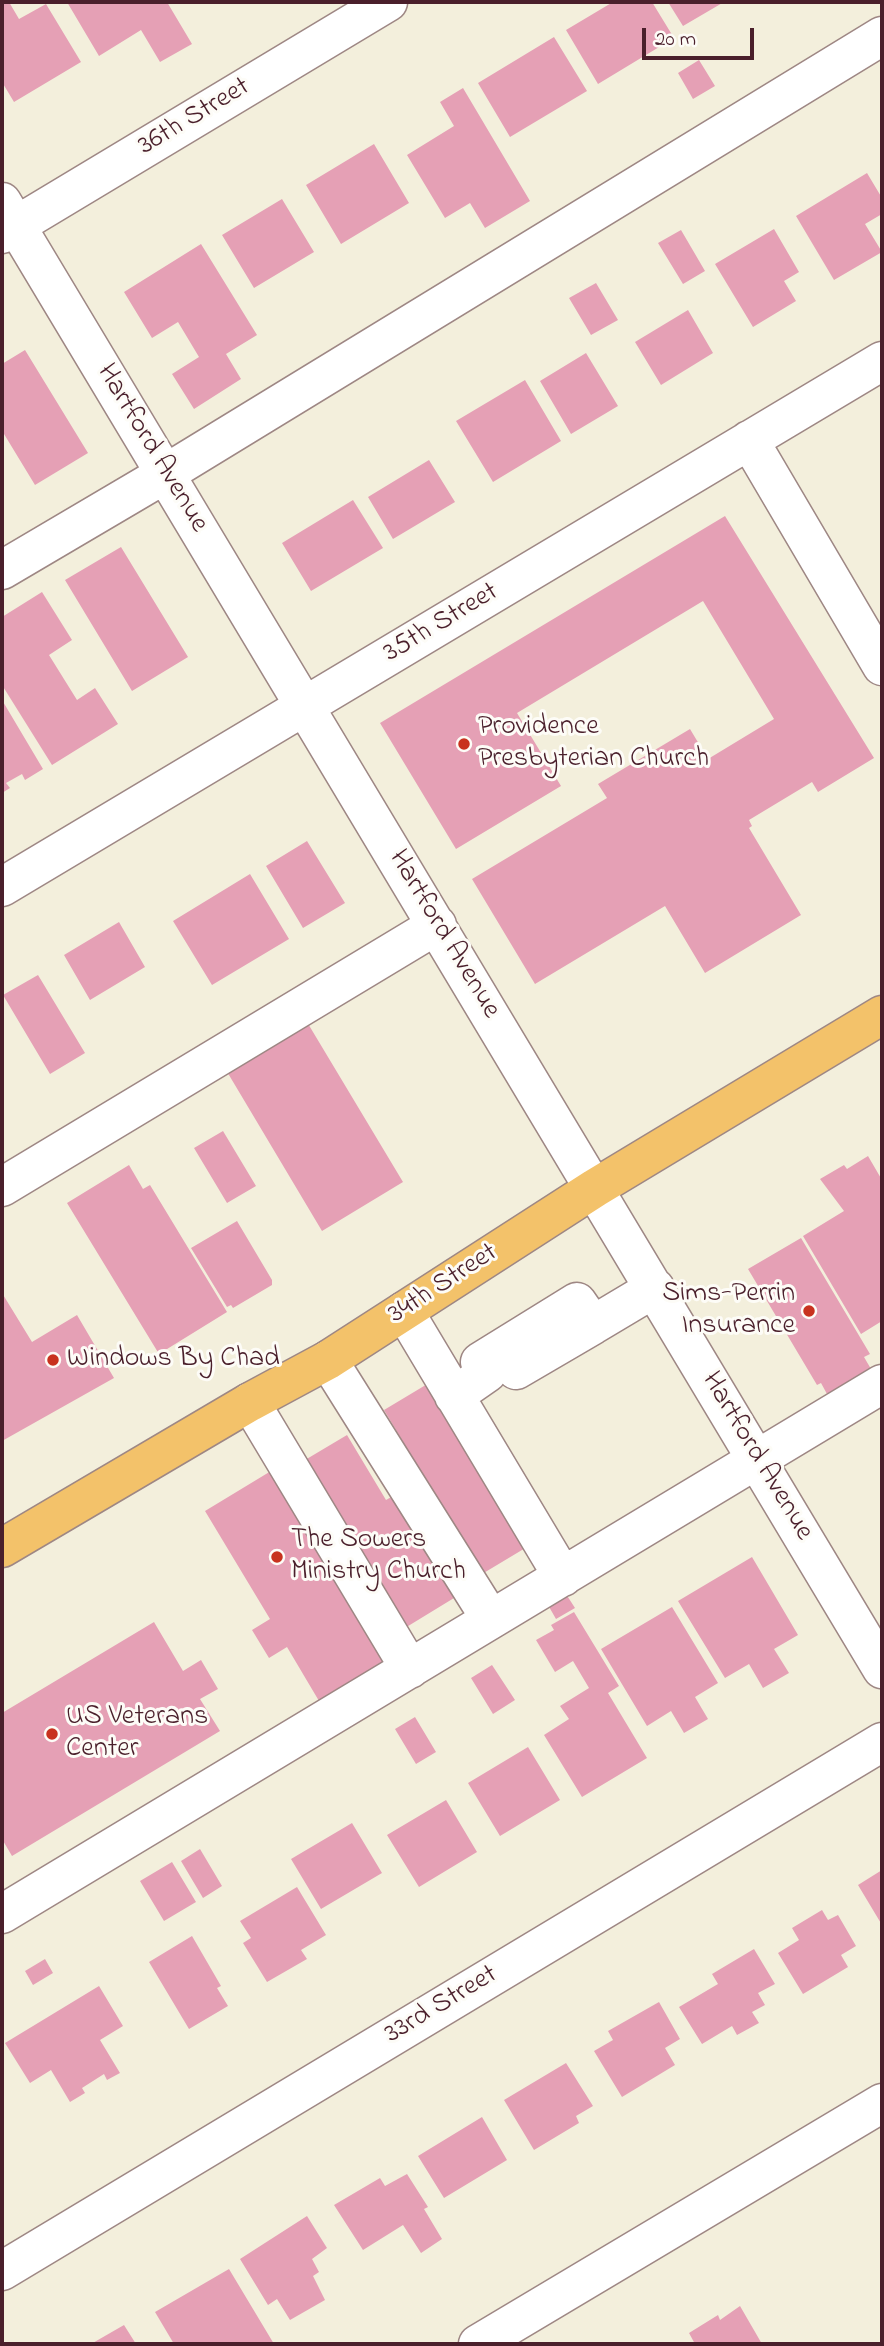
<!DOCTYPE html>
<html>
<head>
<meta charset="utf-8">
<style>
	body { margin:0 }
	#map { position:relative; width:884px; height:2346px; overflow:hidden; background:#f3efdc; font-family:"Indie Flower",sans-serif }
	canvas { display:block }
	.frame { position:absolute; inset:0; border:4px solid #4a1f2b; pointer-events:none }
	.scale { position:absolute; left:642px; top:28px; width:112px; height:32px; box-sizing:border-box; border:4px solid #4a1f2b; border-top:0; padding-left:9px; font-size:21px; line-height:24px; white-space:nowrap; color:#4a1f2b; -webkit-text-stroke:5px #fdfcf7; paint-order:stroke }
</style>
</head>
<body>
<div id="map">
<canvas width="884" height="2346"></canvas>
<div class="frame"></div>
<div class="scale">20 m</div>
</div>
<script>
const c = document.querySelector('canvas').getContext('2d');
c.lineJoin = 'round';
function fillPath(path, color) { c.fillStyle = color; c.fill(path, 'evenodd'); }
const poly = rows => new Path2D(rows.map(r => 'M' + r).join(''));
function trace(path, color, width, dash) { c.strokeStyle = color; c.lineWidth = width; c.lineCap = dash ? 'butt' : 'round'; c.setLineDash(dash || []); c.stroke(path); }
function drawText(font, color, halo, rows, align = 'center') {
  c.font = font + ' "Indie Flower",sans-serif'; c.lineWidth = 6; c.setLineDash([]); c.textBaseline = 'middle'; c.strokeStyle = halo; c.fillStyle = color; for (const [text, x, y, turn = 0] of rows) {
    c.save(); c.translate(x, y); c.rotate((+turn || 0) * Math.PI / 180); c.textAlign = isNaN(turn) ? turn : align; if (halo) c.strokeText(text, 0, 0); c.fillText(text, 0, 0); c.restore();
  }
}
fillPath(poly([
	[2,2,9,2,19,19,46,4,81,62,14,102,2,82],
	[67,2,167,2,192,44,160,62,141,30,99,56],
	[613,2,652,2,674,38,598,84,566,30],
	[668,2,724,2,683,26],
	[554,37,587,91,510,137,478,83],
	[699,60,715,86,693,99,678,73],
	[463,88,530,201,485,228,470,203,445,218,407,155,454,126,440,102],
	[374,144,409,203,341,244,306,185],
	[867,173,882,198,882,214,865,224,882,252,834,280,796,216],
	[282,199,314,252,254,288,222,235],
	[774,229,799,272,784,281,796,301,753,327,715,264],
	[681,230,705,271,683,284,658,243],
	[201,244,257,335,226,354,241,379,194,409,172,374,199,357,178,322,152,338,124,292],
	[596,283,618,320,591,335,569,298],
	[688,310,713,353,661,385,635,342],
	[25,350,88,453,35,485,4,434,2,435,2,364],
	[586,353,618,406,571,434,540,381],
	[525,380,561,441,493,482,456,421],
	[429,460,455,502,393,539,368,497],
	[353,500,383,548,311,591,282,543],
	[725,516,874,758,818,792,812,782,749,820,752,826,749,828,801,915,705,973,665,906,535,984,472,879,607,798,598,784,690,729,708,759,774,719,703,601,517,713,561,786,456,849,380,723],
	[121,547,188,657,132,691,65,580],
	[42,592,72,640,49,655,77,700,95,688,118,724,52,765,2,685,2,617],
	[2,700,43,769,25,780,22,774,6,783,10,788,2,793],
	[307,841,345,903,303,928,266,866],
	[250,874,289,939,212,985,173,921],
	[119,922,145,967,90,1000,64,955],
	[38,975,85,1053,50,1074,3,995],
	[307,1022,403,1182,322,1231,226,1070],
	[223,1131,256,1186,227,1203,194,1148],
	[868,1156,882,1180,882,1321,861,1334,803,1236,844,1211,820,1179,844,1165,847,1169],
	[129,1165,143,1189,150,1185,227,1312,159,1354,67,1203],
	[237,1221,272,1280,272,1285,233,1308,231,1305,227,1307,191,1248],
	[801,1238,870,1354,864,1357,871,1369,827,1394,821,1383,817,1385,748,1269],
	[2,1293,32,1342,77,1315,114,1378,2,1441],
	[429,1383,527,1547,482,1574,384,1410],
	[347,1435,386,1500,393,1496,454,1598,400,1631,305,1460],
	[271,1471,385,1661,319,1701,287,1647,269,1658,252,1630,270,1619,205,1511],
	[752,1557,798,1635,774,1649,789,1673,763,1688,749,1664,725,1678,678,1601],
	[566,1594,575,1608,556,1619,548,1605],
	[672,1607,718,1683,695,1697,708,1719,684,1733,671,1711,647,1726,601,1649],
	[574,1612,619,1686,608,1693,647,1758,582,1797,544,1735,569,1719,560,1706,589,1688,573,1661,555,1672,536,1640,554,1630,551,1625],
	[154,1622,183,1671,201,1660,218,1689,200,1699,220,1731,12,1856,2,1839,2,1713],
	[492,1665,515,1700,493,1714,471,1678],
	[415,1717,436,1752,416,1764,395,1729],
	[528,1747,560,1800,500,1836,468,1783],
	[446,1800,477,1852,419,1887,387,1835],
	[352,1823,382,1873,321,1909,291,1859],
	[200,1849,222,1886,203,1898,181,1861],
	[172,1862,196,1902,164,1921,140,1881],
	[882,1870,882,1925,858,1885],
	[297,1887,326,1935,301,1950,307,1959,267,1982,243,1943,251,1938,240,1921],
	[822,1910,828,1920,838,1915,856,1946,841,1955,848,1967,803,1994,778,1953,799,1940,792,1928],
	[192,1936,221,1986,217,1988,228,2006,189,2029,149,1962],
	[754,1949,775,1984,758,1993,765,2005,752,2012,759,2023,737,2035,732,2026,702,2044,679,2007,718,1984,712,1974],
	[45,1959,53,1973,33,1985,25,1971],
	[99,1986,123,2026,100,2040,120,2073,107,2080,104,2074,82,2088,85,2093,70,2102,51,2070,30,2083,5,2043],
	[659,2002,680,2039,665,2048,675,2065,622,2097,594,2051,613,2040,608,2031],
	[566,2063,593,2106,576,2116,579,2123,534,2150,504,2100],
	[482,2117,507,2160,444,2198,418,2156],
	[407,2174,428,2207,424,2209,442,2239,421,2253,403,2225,363,2250,334,2205,380,2178,385,2186],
	[307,2216,327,2248,312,2259,319,2272,313,2276,325,2300,290,2320,277,2299,268,2305,240,2259],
	[229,2269,274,2344,222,2344,220,2342,174,2344,155,2312],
	[740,2306,762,2344,695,2344,689,2333,718,2315,720,2320],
	[124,2325,136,2344,91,2344]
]), '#e5a0b5');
const minor = poly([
	[2,202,882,1669],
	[2,234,388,2],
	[749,440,882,666],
	[2,570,165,474,882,36],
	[2,887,882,361],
	[2,1187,437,925],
	[404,1311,563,1577],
	[328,1360,490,1618],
	[516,1370,593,1325],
	[454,1396,487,1373,480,1362,577,1302,593,1325,655,1288],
	[250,1402,410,1669],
	[2,1914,882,1384],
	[2,2271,882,1742],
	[478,2344,882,2103]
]);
const major = poly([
	[2,1548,250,1402,328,1360,595,1188,882,1015]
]);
trace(minor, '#9e8784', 41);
trace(major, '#9e8784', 41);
trace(minor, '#fff', 38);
trace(major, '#f3c26a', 38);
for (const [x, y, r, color] of [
	[464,744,7,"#c8321e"],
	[809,1311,7,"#c8321e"],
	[53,1360,7,"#c8321e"],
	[277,1557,7,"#c8321e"],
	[52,1734,7,"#c8321e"]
]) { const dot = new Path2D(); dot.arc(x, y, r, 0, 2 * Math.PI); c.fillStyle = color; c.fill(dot); trace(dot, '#fdfcf7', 2.5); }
drawText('28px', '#4a1f2b', '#fdfcf7', [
	["36th Street",195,118,-31],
	["Hartford Avenue",151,449,59],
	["35th Street",442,624,-31],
	["Hartford Avenue",443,935,59],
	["34th Street",444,1285,-33],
	["Hartford Avenue",756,1457,59],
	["33rd Street",442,2006,-31]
]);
drawText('28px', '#4a1f2b', '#fdfcf7', [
	["Providence",478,728],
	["Presbyterian Church",478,760],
	["Sims-Perrin",795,1295,"right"],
	["Insurance",795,1327,"right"],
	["Windows By Chad",67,1360],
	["The Sowers",291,1541],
	["Ministry Church",291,1573],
	["US Veterans",66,1718],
	["Center",66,1750]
], 'left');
</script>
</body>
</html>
